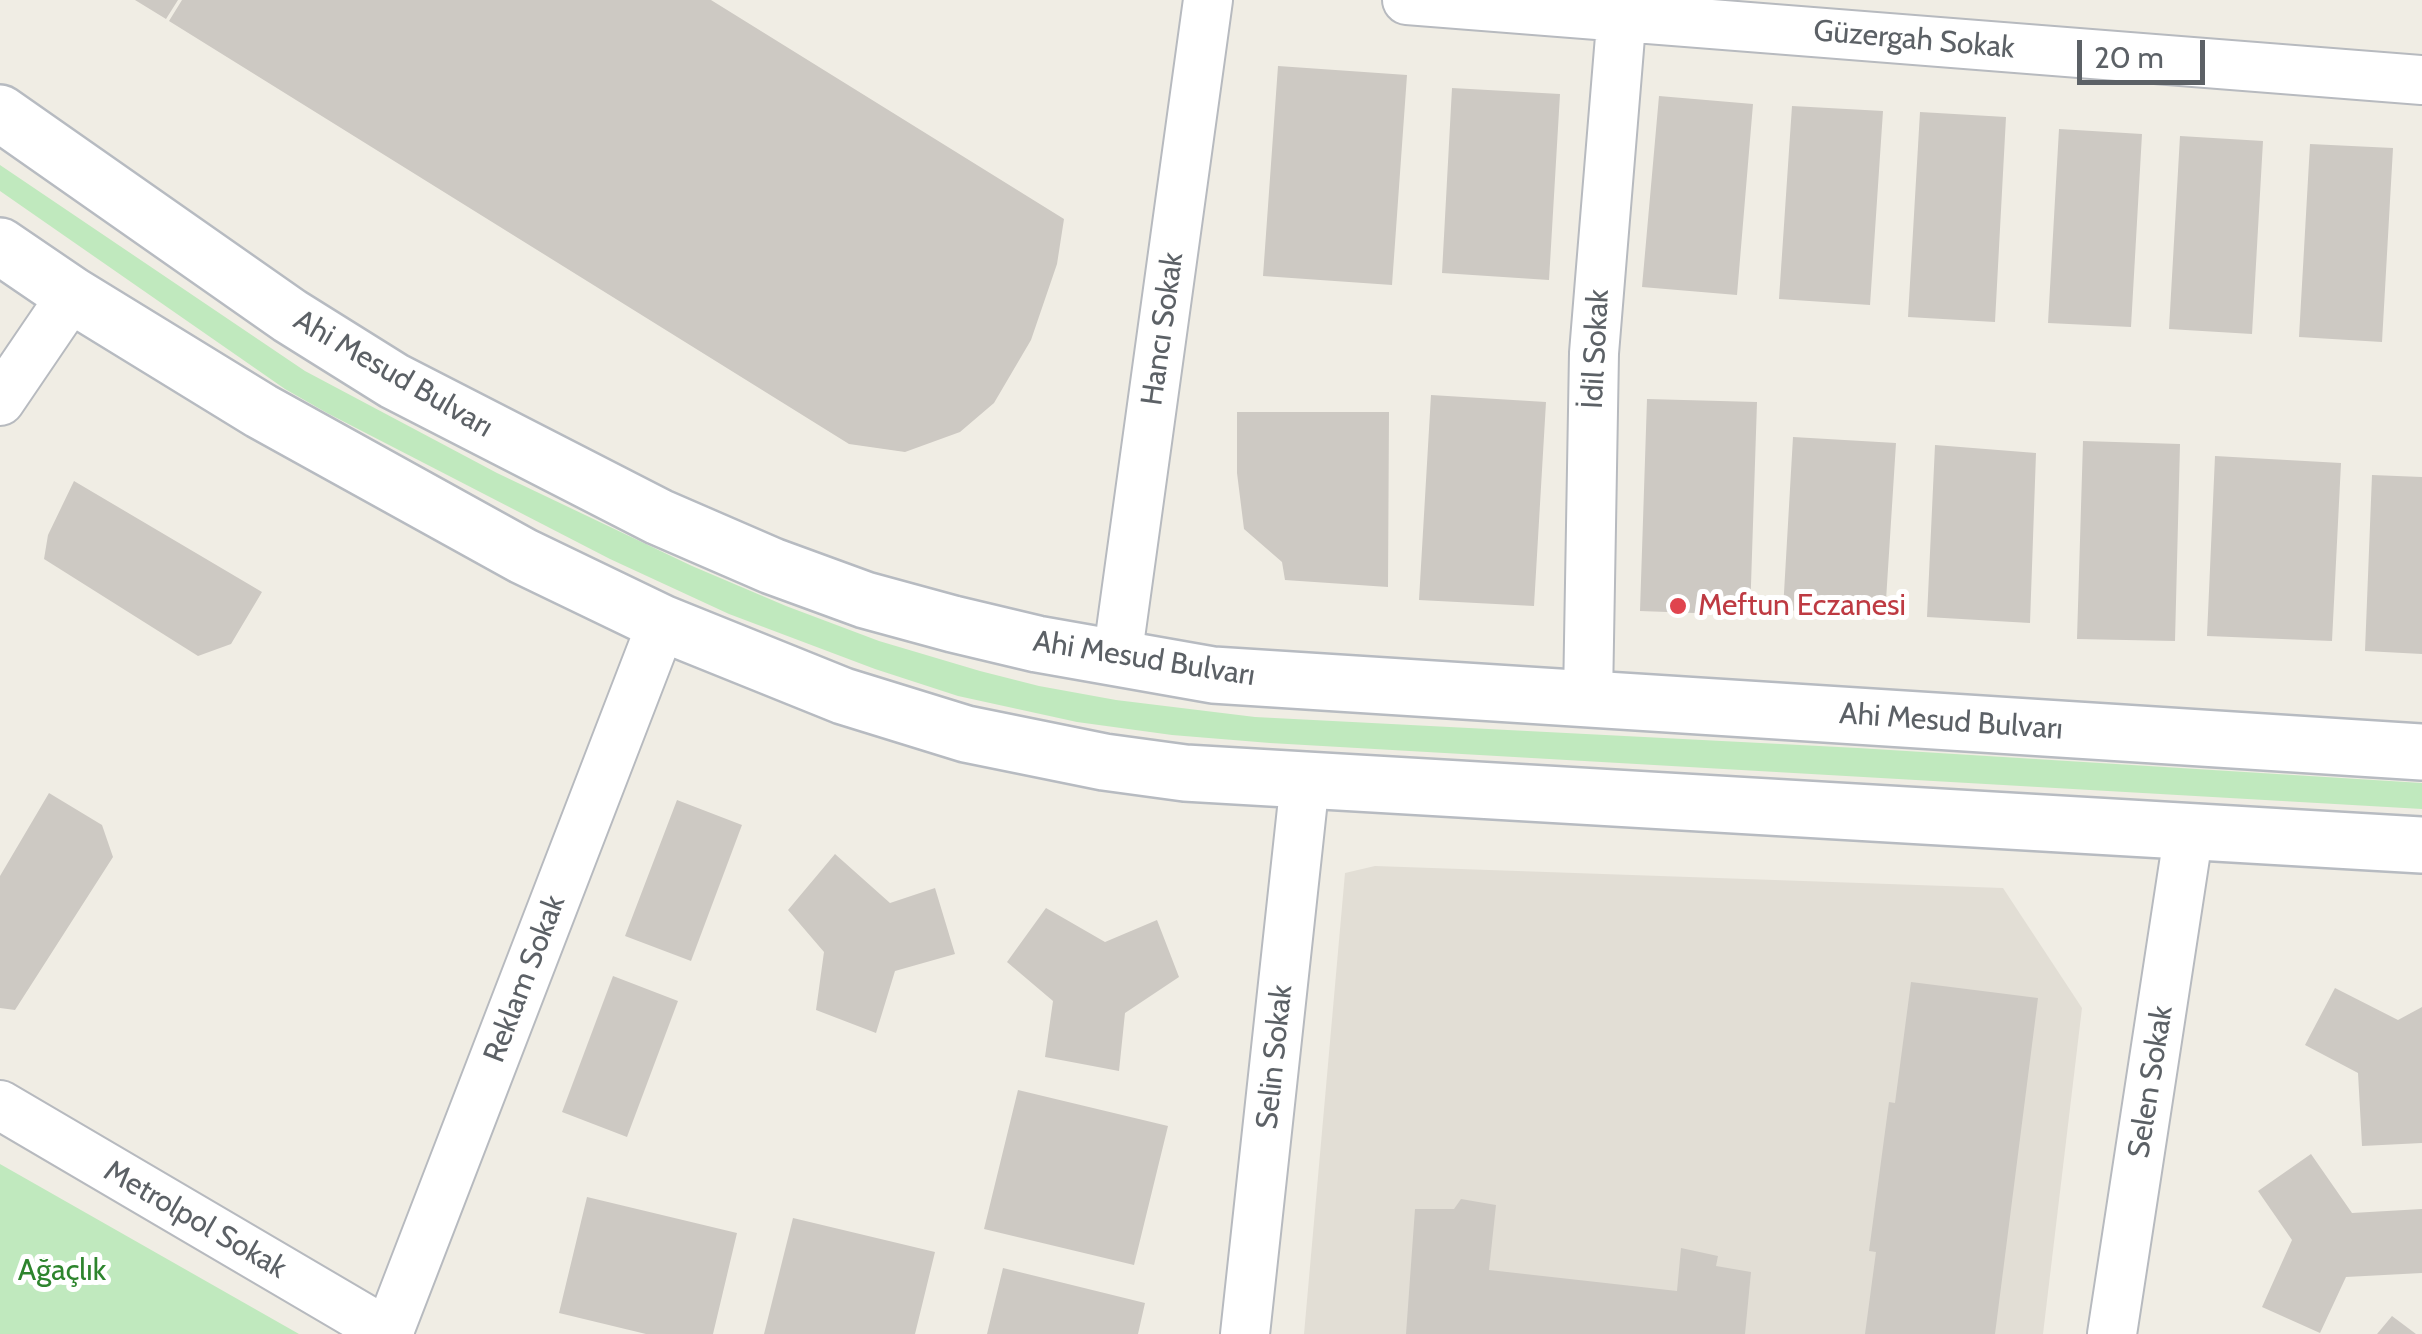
<!DOCTYPE html>
<html>
<head>
<meta charset="utf-8">
<style>
	body { margin:0 }
	#map { position:relative; width:2422px; height:1334px; overflow:hidden; background:#f0ede4; font-family:Cabin,sans-serif }
	canvas { display:block }
	.scale { position:absolute; left:2077px; top:40px; width:128px; height:45px; box-sizing:border-box; border:5px solid #5c6166; border-top:0; padding-left:12px; font-size:30px; line-height:35px; white-space:nowrap; color:#5c6166; -webkit-text-stroke:8px #fff; paint-order:stroke }
</style>
</head>
<body>
<div id="map">
<canvas width="2422" height="1334"></canvas>
<div class="scale">20 m</div>
</div>
<script>
const c = document.querySelector('canvas').getContext('2d');
c.lineJoin = 'round';
function fillPath(path, color) { c.fillStyle = color; c.fill(path, 'evenodd'); }
const poly = rows => new Path2D(rows.map(r => 'M' + r).join(''));
function trace(path, color, width, dash) { c.strokeStyle = color; c.lineWidth = width; c.lineCap = dash ? 'butt' : 'round'; c.setLineDash(dash || []); c.stroke(path); }
function drawText(font, color, halo, rows, align = 'center') {
  c.font = font + ' Cabin,sans-serif'; c.lineWidth = 10; c.setLineDash([]); c.textBaseline = 'middle'; c.strokeStyle = halo; c.fillStyle = color; for (const [text, x, y, turn = 0] of rows) {
    c.save(); c.translate(x, y); c.rotate((+turn || 0) * Math.PI / 180); c.textAlign = isNaN(turn) ? turn : align; if (halo) c.strokeText(text, 0, 0); c.fillText(text, 0, 0); c.restore();
  }
}
fillPath(poly([
	[1375,866,2003,888,2082,1008,2043,1334,1304,1334,1345,873]
]), '#e2ded5');
fillPath(poly([
	[0,165,305,371,497,473,692,566,786,606,879,641,980,671,1039,686,1116,700,1255,717,1858,748,2422,783,2422,809,1270,743,1172,735,1077,722,958,696,875,669,729,614,610,559,327,413,285,389,0,191],
	[0,1164,299,1334,0,1334]
]), '#c0e9be');
fillPath(poly([
	[135,0,178,0,166,19],
	[182,0,711,0,1064,219,1057,264,1031,340,994,403,960,432,905,452,849,444,169,21],
	[1278,66,1407,75,1392,285,1263,276],
	[1452,88,1560,94,1549,280,1442,273],
	[1659,96,1753,104,1737,295,1642,287],
	[1792,106,1883,111,1870,305,1779,299],
	[1920,112,2006,117,1995,322,1908,317],
	[2059,129,2142,134,2131,327,2048,323],
	[2180,136,2263,141,2252,334,2169,329],
	[2310,144,2393,148,2382,342,2299,337],
	[1431,395,1546,402,1534,606,1419,600],
	[1647,399,1757,402,1750,615,1640,611],
	[1237,412,1389,412,1388,587,1285,580,1282,562,1244,529,1237,473],
	[1793,437,1896,443,1885,616,1783,610],
	[2083,441,2180,444,2175,641,2077,639],
	[1935,445,2036,453,2030,623,1927,617],
	[2215,456,2341,463,2332,641,2207,636],
	[2372,475,2422,477,2422,654,2365,651],
	[74,481,262,592,231,644,198,656,44,559,48,535],
	[49,793,102,825,113,857,15,1010,0,1008,0,876],
	[677,800,742,825,691,961,625,936],
	[835,854,890,903,935,888,955,954,895,971,876,1033,816,1010,824,952,788,910],
	[1046,908,1105,942,1157,920,1179,977,1125,1013,1119,1071,1045,1057,1053,1001,1007,962],
	[613,976,678,1001,627,1137,562,1112],
	[1911,982,2038,998,1995,1334,1865,1334,1876,1252,1869,1251,1889,1102,1895,1103],
	[2335,988,2398,1020,2422,1007,2422,1143,2362,1146,2358,1073,2305,1045],
	[1018,1090,1168,1126,1134,1265,984,1229],
	[2311,1154,2352,1213,2422,1209,2422,1273,2346,1277,2320,1333,2262,1307,2292,1240,2258,1191],
	[587,1197,737,1233,713,1334,646,1334,559,1313],
	[1461,1199,1496,1205,1489,1270,1677,1291,1681,1248,1718,1256,1716,1266,1751,1272,1745,1334,1406,1334,1415,1209,1454,1209],
	[793,1218,935,1252,915,1334,764,1334],
	[1003,1268,1145,1303,1138,1334,987,1334],
	[2392,1316,2416,1334,2377,1334]
]), '#cdc9c3');
const street = poly([
	[1407,0,2422,80],
	[0,401,72,295],
	[1117,659,1208,0],
	[1588,698,1594,353,1623,0],
	[0,1105,390,1334],
	[388,1334,662,623],
	[1245,1334,1305,781],
	[2112,1334,2189,831]
]);
const secondary = poly([
	[0,113,290,316,394,381,659,517,772,566,865,600,953,624,1037,644,1213,675,2422,752],
	[0,246,72,295,261,411,523,556,662,623,843,696,966,734,1104,762,1185,773,2422,845]
]);
trace(street, '#b7babf', 52);
trace(secondary, '#b7bbc1', 60);
trace(street, '#fff', 48);
trace(secondary, '#fff', 55);
for (const [x, y, r, color] of [
	[1678,606,10,"#e0444e"]
]) { const dot = new Path2D(); dot.arc(x, y, r, 0, 2 * Math.PI); c.fillStyle = color; c.fill(dot); trace(dot, '#fff', 4); }
drawText('30px', '#5c6166', '#fff', [
	["Güzergah Sokak",1914,40,5],
	["Hancı Sokak",1163,329,-82],
	["İdil Sokak",1596,349,-87],
	["Ahi Mesud Bulvarı",393,374,30],
	["Ahi Mesud Bulvarı",1144,659,9],
	["Ahi Mesud Bulvarı",1951,722,4],
	["Reklam Sokak",525,979,-69],
	["Selin Sokak",1275,1057,-84],
	["Selen Sokak",2151,1082,-81],
	["Metrolpol Sokak",195,1220,30]
]);
drawText('30px', '#be3a42', '#fff', [
	["Meftun Eczanesi",1698,606]
], 'left');
drawText('30px', '#2d842d', '#fff', [
	["Ağaçlık",62,1271]
]);
</script>
</body>
</html>
